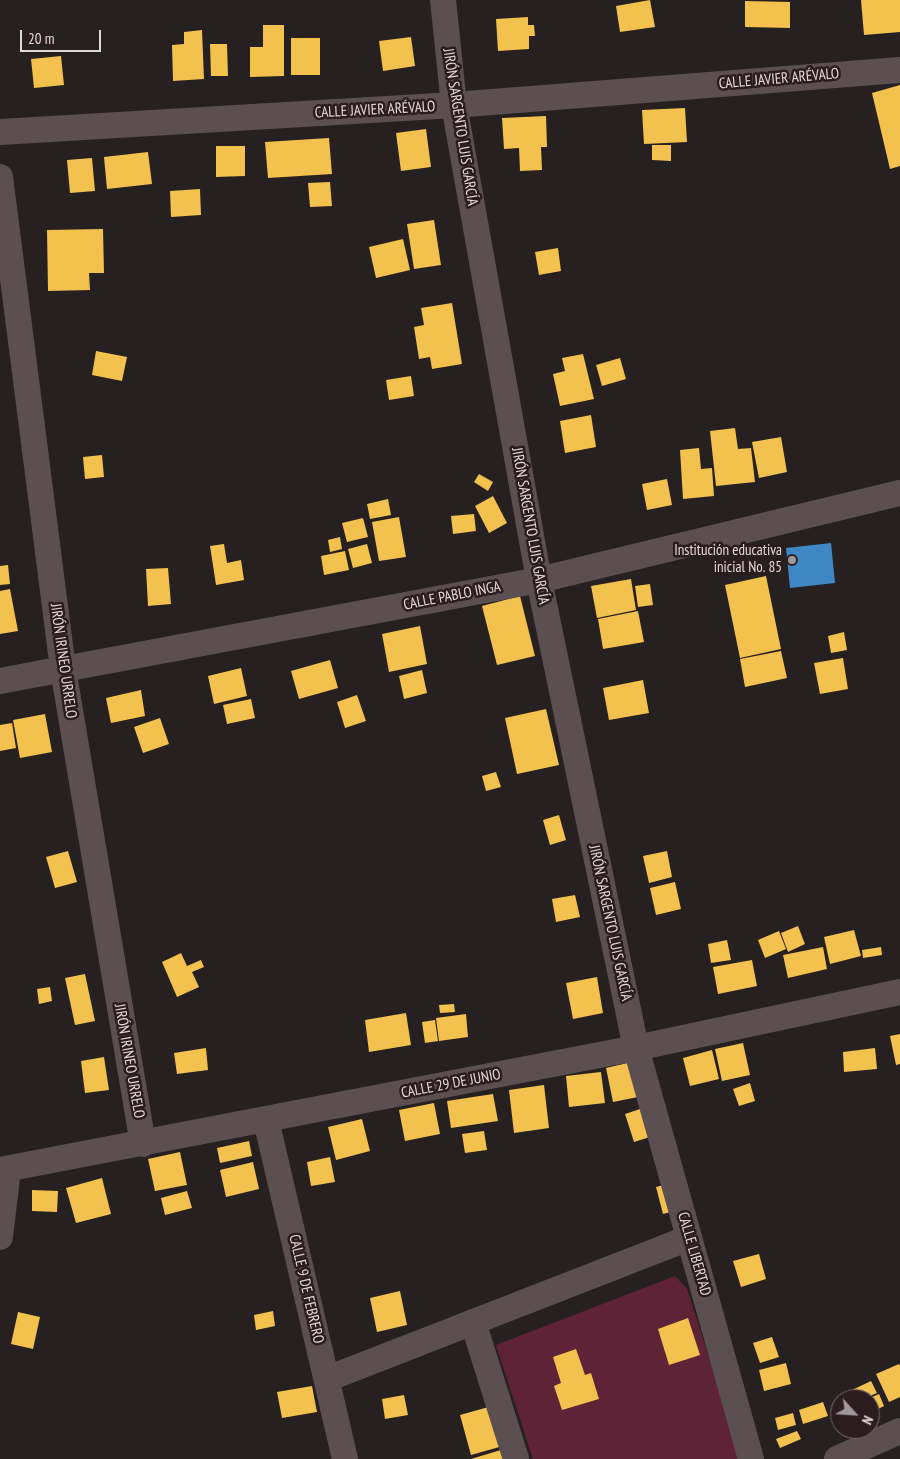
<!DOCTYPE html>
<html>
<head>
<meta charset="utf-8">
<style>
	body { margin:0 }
	#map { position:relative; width:900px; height:1459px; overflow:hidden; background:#262021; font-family:"PT Sans Narrow",sans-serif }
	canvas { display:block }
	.north { position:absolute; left:830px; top:1389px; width:50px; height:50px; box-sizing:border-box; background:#2a1c1f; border:1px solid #74686a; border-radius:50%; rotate:116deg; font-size:14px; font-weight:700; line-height:20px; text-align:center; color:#e2d9db }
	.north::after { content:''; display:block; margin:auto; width:18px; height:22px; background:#a0989a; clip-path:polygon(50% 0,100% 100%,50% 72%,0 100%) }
	.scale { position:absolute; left:20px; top:30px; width:81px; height:22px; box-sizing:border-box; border:2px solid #e2d9db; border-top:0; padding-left:6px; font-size:15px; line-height:18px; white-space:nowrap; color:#e2d9db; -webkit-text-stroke:4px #2a1c1f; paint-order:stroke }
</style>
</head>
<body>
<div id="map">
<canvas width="900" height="1459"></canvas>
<div class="north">N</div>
<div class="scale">20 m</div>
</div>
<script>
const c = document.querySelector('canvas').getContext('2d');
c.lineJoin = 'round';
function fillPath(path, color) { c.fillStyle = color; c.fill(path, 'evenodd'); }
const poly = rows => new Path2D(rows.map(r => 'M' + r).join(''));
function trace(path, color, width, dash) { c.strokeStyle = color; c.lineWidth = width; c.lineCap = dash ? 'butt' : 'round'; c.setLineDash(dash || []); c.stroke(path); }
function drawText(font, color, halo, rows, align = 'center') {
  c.font = font + ' "PT Sans Narrow",sans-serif'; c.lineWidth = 5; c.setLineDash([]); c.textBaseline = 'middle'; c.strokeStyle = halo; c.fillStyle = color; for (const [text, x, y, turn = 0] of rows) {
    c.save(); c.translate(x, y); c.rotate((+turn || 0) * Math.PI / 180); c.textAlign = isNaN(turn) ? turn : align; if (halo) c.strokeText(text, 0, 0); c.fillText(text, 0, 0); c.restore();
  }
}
fillPath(poly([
	[675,1276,687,1289,741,1457,735,1459,533,1459,496,1345]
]), '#5f2337');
fillPath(poly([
	[650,0,655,27,620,32,616,6],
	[861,0,900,0,900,32,864,35],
	[745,1,790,2,790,28,745,27],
	[528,17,528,25,534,25,535,36,529,36,529,49,498,51,496,19],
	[263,25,284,25,284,76,250,77,250,47,263,47],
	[202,30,204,79,173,81,172,45,184,44,184,32],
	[411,37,415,66,383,71,379,41],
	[291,38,320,38,320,75,291,75],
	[210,44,227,44,228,76,211,76],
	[61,56,64,85,34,88,31,59],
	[900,85,900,166,890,169,872,93],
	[685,108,687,142,644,144,642,110],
	[546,116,547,147,541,147,542,170,520,171,519,148,504,149,502,118],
	[426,129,431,167,401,171,396,133],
	[329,138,332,174,268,178,265,142],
	[652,145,671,145,671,161,652,160],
	[216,146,245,146,245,176,216,177],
	[148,152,152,184,107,189,104,157],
	[92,158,95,191,70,193,67,160],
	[330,182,332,206,310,207,308,183],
	[200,189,201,215,171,217,170,191],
	[434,220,441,265,414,269,407,224],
	[103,229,104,273,89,273,90,290,48,291,47,230],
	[403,239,410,270,376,278,369,247],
	[558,248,561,271,539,275,535,252],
	[452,303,462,364,432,369,430,357,419,359,414,327,424,325,421,308],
	[96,351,127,357,122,381,92,375],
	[583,354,594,399,560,406,553,374,565,371,562,358],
	[620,358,626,379,602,386,596,365],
	[411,376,414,396,389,400,386,380],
	[591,415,596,447,565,453,560,421],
	[735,428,738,449,751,448,755,482,716,486,710,431],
	[781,437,787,472,759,478,752,442],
	[699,448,701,469,712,468,714,496,683,499,680,450],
	[102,455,104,477,85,479,83,457],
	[479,474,493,482,488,491,474,482],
	[667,479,672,505,647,510,642,484],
	[493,496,507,523,489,533,475,506],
	[388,499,391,515,370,519,367,504],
	[474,514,476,531,453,534,451,516],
	[399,517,406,557,379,561,372,522],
	[363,518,368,537,347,542,342,523],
	[340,537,342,549,330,552,328,540],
	[224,544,227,563,241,560,244,580,216,585,210,546],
	[367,544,372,563,353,568,348,549],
	[345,551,349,570,324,575,321,556],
	[8,565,10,584,0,585,0,566],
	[168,568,171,604,148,606,146,569],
	[766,576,781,649,740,658,725,585],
	[631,579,636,610,597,618,591,586],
	[650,584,653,605,638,607,635,586],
	[10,589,18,631,0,634,0,591],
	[520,596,535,656,497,665,482,606],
	[638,611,644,642,603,649,598,619],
	[420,626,427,664,389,672,382,634],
	[844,632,847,650,831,653,828,636],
	[781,651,787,678,745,687,740,659],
	[843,658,848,689,820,694,814,663],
	[330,660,338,688,299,699,291,671],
	[241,668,247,696,214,704,208,676],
	[422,670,427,693,404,699,399,676],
	[643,680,649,713,609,720,603,688],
	[141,690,145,716,111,723,106,698],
	[357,695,366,721,345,728,337,702],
	[251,699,255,718,227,724,223,705],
	[546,709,559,765,517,774,505,718],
	[45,714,52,752,20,758,13,720],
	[160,718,169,744,143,753,134,727],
	[12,723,16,748,0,751,0,725],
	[496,772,501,787,486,791,482,776],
	[559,815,566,840,550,845,543,820],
	[68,851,77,882,55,888,46,857],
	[667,851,672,877,649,883,643,856],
	[675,882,681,909,656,915,650,888],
	[575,895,580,917,556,922,552,899],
	[798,926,805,944,788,952,781,933],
	[854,930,861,956,830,964,824,937],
	[779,931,786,949,765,958,758,940],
	[727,940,731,960,711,963,708,944],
	[823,947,827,969,788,978,783,955],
	[881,947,882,955,863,958,862,950],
	[181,953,187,966,201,960,204,967,192,972,199,987,177,997,162,962],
	[752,960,757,986,718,994,713,967],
	[85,974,95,1021,75,1025,65,978],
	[597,977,603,1013,573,1019,566,983],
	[50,987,52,1001,39,1004,37,989],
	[454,1004,455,1012,440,1013,439,1005],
	[406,1013,411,1045,369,1052,365,1020],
	[466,1014,468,1037,439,1041,436,1018],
	[435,1020,438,1041,425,1043,422,1022],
	[900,1034,900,1064,896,1065,890,1036],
	[743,1043,750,1075,722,1081,715,1049],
	[206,1048,208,1070,177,1074,174,1053],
	[875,1048,877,1069,844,1072,843,1052],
	[712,1050,719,1079,690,1086,683,1058],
	[104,1057,109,1090,85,1093,81,1061],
	[636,1061,643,1096,613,1102,606,1068],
	[601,1072,605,1103,569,1107,566,1076],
	[750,1083,755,1101,739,1106,733,1089],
	[544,1085,549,1128,514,1133,509,1090],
	[493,1094,498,1121,451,1128,447,1101],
	[434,1103,440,1134,405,1141,399,1110],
	[640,1109,650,1137,634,1142,625,1114],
	[362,1119,370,1151,336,1160,328,1127],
	[484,1131,487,1150,465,1153,462,1134],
	[249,1141,252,1156,220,1163,217,1148],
	[180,1152,187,1185,155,1191,148,1159],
	[330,1157,335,1182,311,1186,307,1162],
	[253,1162,259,1189,226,1197,220,1170],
	[102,1178,111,1214,76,1223,66,1188],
	[672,1183,678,1210,663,1214,656,1187],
	[32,1190,58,1191,57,1212,32,1211],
	[187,1191,192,1208,165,1215,161,1198],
	[759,1254,766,1279,741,1287,733,1261],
	[400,1291,407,1325,377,1332,370,1298],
	[273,1311,275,1326,256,1330,254,1315],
	[18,1312,40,1317,33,1349,11,1344],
	[688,1318,700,1355,669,1365,658,1329],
	[772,1337,779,1357,760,1363,753,1343],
	[576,1349,585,1375,591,1373,599,1399,562,1410,554,1386,561,1383,553,1357],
	[786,1363,791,1384,764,1391,759,1370],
	[899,1364,900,1366,900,1397,889,1402,876,1374],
	[871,1381,877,1393,863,1399,857,1399,852,1390],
	[312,1386,317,1412,282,1418,277,1392],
	[879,1394,884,1406,870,1413,870,1398],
	[404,1395,408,1415,385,1419,382,1399],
	[823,1402,828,1416,803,1424,799,1410],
	[492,1406,503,1446,471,1455,460,1415],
	[793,1413,796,1425,778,1430,775,1418],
	[797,1431,801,1439,780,1448,776,1439],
	[504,1449,507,1459,471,1459]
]), '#f2c14e');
fillPath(poly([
	[831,543,835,583,790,588,786,548]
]), '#3f88c5');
trace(poly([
	[443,0,454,105,539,580,636,1048,751,1459],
	[0,132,454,105,900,70],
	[0,177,63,669,143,1144],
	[0,681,539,580,900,493],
	[266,1120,345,1459],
	[0,1170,636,1048,900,992],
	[0,1237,8,1169],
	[473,1322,516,1459],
	[327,1379,689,1238],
	[837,1459,900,1431]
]), '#5c4f52', 26);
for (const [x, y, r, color] of [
	[792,560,5,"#a0989a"]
]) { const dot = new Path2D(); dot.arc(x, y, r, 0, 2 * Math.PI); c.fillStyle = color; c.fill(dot); trace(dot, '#2a1c1f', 2); }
drawText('15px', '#e2d9db', '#2a1c1f', [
	["CALLE JAVIER ARÉVALO",779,79,-5],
	["CALLE JAVIER ARÉVALO",375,110,-3],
	["JIRÓN SARGENTO LUIS GARCÍA",460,127,81],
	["JIRÓN SARGENTO LUIS GARCÍA",530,526,80],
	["CALLE PABLO INGA",452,596,-11],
	["JIRÓN IRINEO URRELO",63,661,82],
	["JIRÓN SARGENTO LUIS GARCÍA",610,923,78],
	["JIRÓN IRINEO URRELO",129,1061,80],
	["CALLE 29 DE JUNIO",451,1084,-11],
	["CALLE LIBERTAD",694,1254,74],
	["CALLE 9 DE FEBRERO",306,1289,77]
]);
drawText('15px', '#e2d9db', '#2a1c1f', [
	["Institución educativa",782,551],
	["inicial No. 85",782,568]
], 'right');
</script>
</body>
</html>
